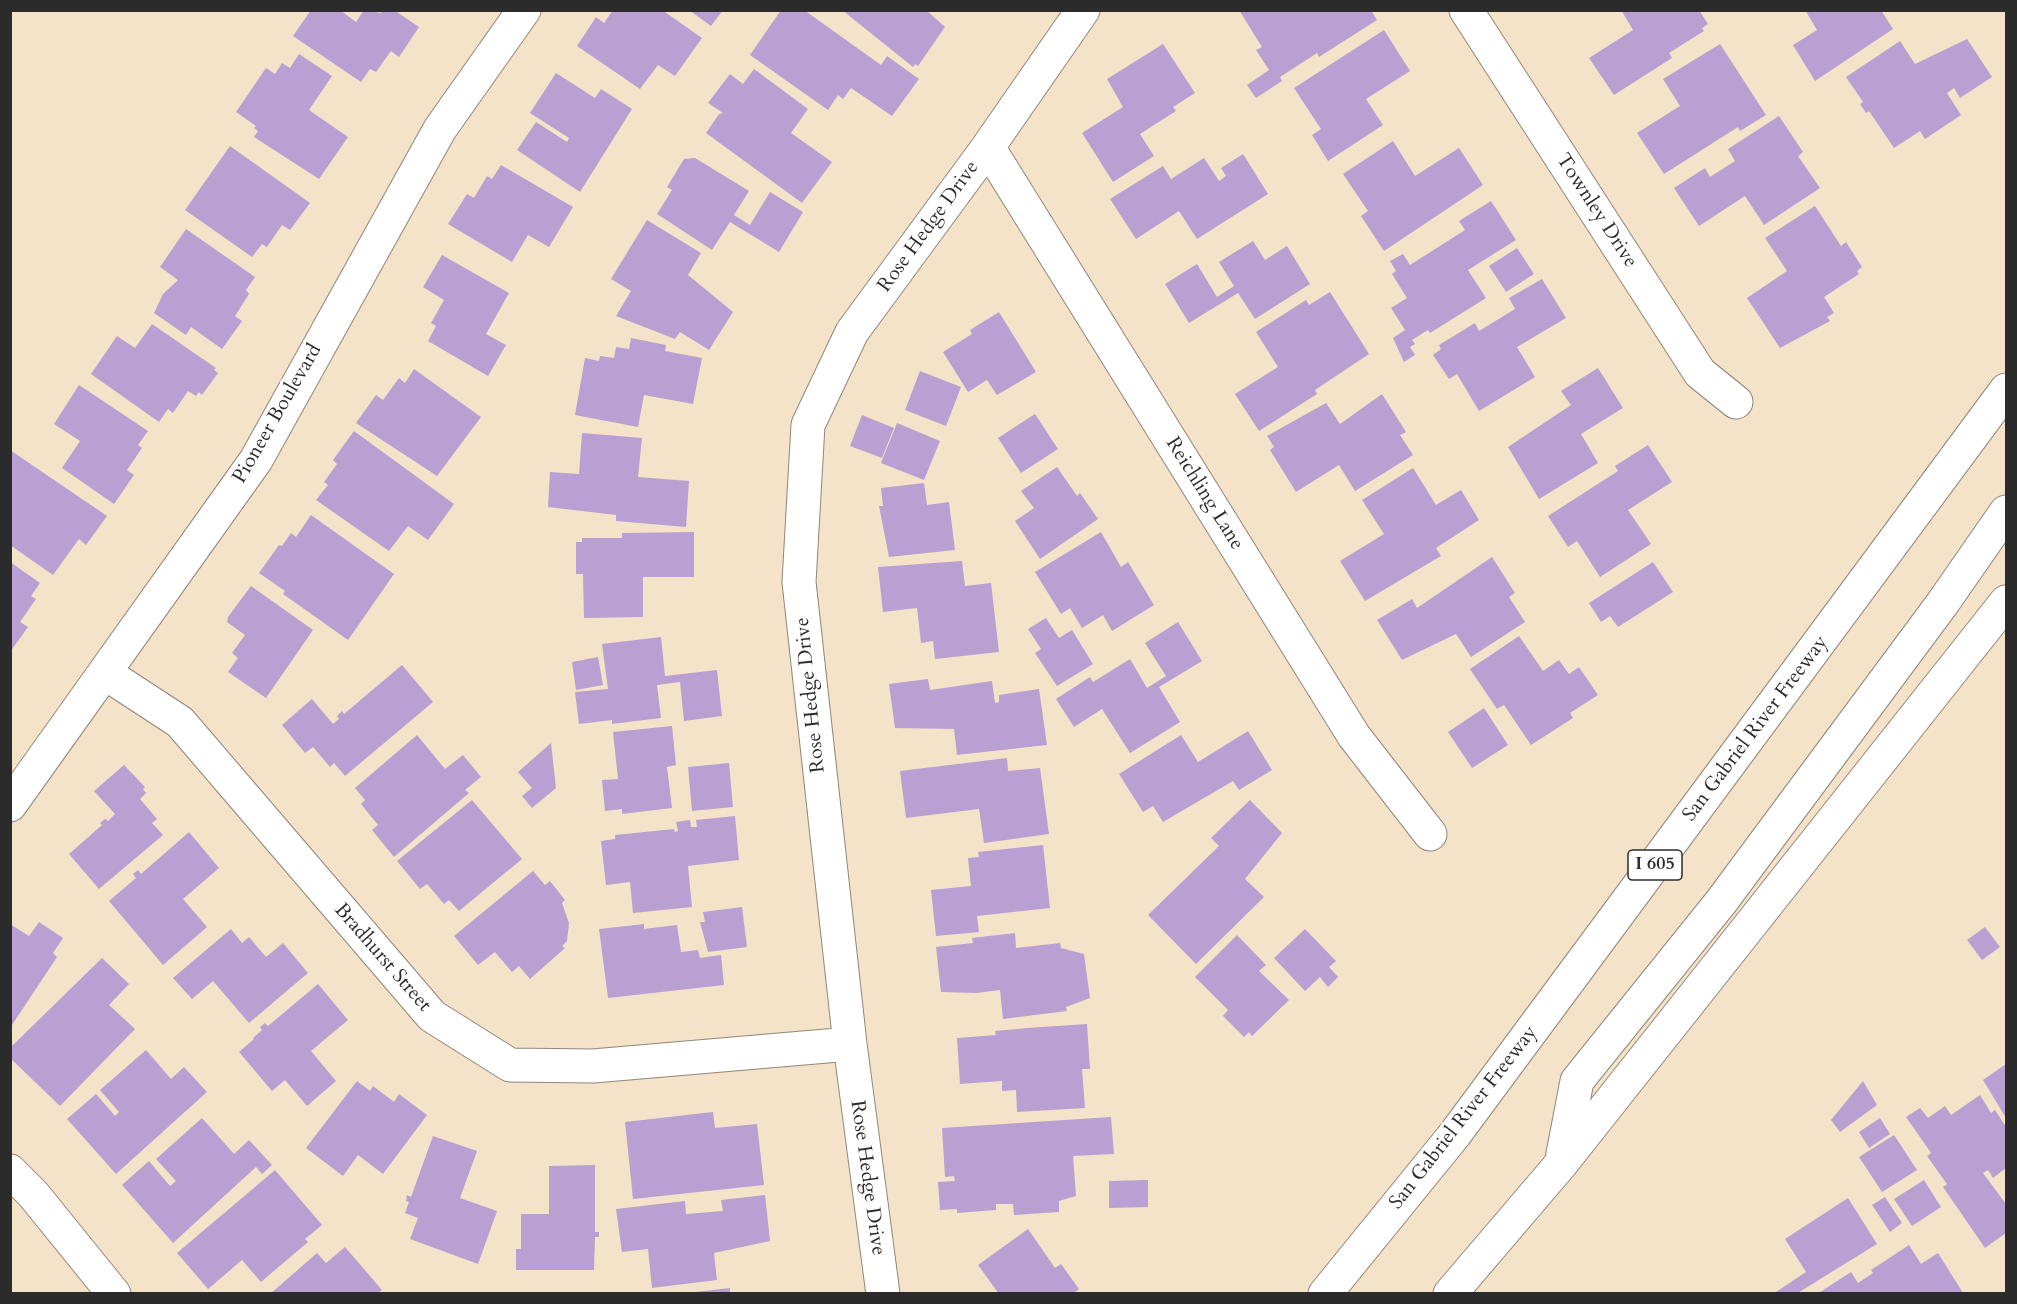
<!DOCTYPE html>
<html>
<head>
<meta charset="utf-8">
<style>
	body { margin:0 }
	#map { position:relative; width:2017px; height:1304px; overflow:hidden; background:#f4e2c9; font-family:Cardo,serif }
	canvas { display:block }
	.frame { position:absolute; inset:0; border:12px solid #2b2b2b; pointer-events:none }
</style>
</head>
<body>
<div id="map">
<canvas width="2017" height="1304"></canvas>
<div class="frame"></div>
</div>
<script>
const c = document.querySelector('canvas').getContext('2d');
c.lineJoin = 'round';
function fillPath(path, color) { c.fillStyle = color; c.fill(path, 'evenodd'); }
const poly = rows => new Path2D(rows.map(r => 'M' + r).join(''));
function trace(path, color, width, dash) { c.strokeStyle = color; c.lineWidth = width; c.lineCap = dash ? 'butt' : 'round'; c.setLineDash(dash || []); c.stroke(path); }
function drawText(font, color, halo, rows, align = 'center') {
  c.font = font + ' Cardo,serif'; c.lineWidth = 6; c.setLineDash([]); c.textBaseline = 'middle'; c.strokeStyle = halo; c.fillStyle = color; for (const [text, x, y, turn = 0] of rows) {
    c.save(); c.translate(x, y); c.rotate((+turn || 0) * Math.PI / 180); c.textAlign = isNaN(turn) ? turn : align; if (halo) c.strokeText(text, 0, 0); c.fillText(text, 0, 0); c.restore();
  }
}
fillPath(poly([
	[311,10,340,10,356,22,364,10,381,13,383,10,394,10,419,27,399,57,391,51,376,72,370,69,361,82,293,36],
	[613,10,662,10,702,38,675,76,658,65,640,89,577,46,596,17,604,23],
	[689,10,723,10,711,26],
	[781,10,804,10,881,65,887,56,919,79,892,116,851,88,843,99,838,95,828,110,750,55],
	[842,10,926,10,945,27,918,66,915,64,913,67],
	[1239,10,1371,10,1377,20,1319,57,1317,53,1280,77,1282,81,1256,98,1247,85,1269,70,1256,50,1262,47],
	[1621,10,1699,10,1708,24,1702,28,1704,31,1669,53,1672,58,1614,95,1589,58,1633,30],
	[1805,10,1881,10,1893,29,1815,81,1793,45,1817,30],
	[1384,30,1410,71,1366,99,1383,125,1328,161,1312,135,1321,129,1294,88],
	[1967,39,1992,77,1960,98,1954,88,1947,93,1961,115,1925,139,1920,131,1894,148,1869,111,1866,113,1860,104,1863,102,1846,77,1900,41,1915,64],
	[1163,44,1195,93,1173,107,1176,111,1140,134,1154,156,1113,182,1082,133,1123,107,1107,79],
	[1720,44,1766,115,1740,131,1738,127,1664,174,1637,133,1680,106,1663,79],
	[299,54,332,76,309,110,348,137,319,179,254,137,258,131,254,128,256,126,236,112,266,68,275,74,282,63,290,68],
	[754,69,808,109,791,133,832,162,802,203,706,133,719,114,723,113,708,103,730,74,743,84],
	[556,73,595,98,601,89,632,109,580,192,517,150,536,122,567,142,569,138,530,113],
	[1779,116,1803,152,1798,156,1820,188,1764,225,1745,196,1699,226,1674,188,1705,168,1710,177,1735,161,1728,149],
	[1393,141,1415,176,1459,148,1483,185,1384,251,1361,216,1368,211,1343,174],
	[230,146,310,203,290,230,282,225,267,247,262,244,252,257,185,210],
	[1243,154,1268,194,1197,239,1179,211,1136,239,1110,199,1163,166,1171,179,1204,158,1219,181,1226,176,1221,168],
	[695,158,749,191,734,215,750,225,770,192,803,212,779,252,730,222,712,250,657,214,672,190,667,187,684,159],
	[501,165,573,207,549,247,528,235,512,262,448,224,467,194,474,198,487,176,492,179],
	[1491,201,1516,240,1468,270,1486,298,1430,333,1428,330,1412,340,1415,344,1410,347,1415,355,1404,362,1393,338,1405,330,1391,308,1407,298,1392,274,1396,271,1390,261,1403,254,1410,265,1465,230,1459,221],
	[1815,206,1841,246,1846,242,1862,267,1857,271,1859,274,1824,297,1834,313,1827,317,1830,321,1780,348,1747,298,1787,271,1765,238],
	[647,220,701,253,688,275,733,312,709,350,680,332,675,339,616,316,631,291,611,279],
	[186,229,255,277,246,290,249,294,235,316,242,321,222,349,191,327,186,335,154,313,163,294,178,280,160,267],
	[1253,241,1265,260,1287,246,1310,284,1255,319,1238,293,1189,323,1165,284,1197,264,1217,297,1234,286,1219,262],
	[1517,248,1534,274,1506,292,1489,266],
	[442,255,509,293,486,334,506,345,488,376,428,341,436,326,431,323,444,300,423,287],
	[1542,279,1566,318,1517,347,1535,377,1479,411,1457,374,1449,379,1433,355,1441,349,1439,345,1475,323,1479,331,1515,309,1509,298],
	[1330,292,1369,354,1315,390,1317,394,1259,431,1235,394,1278,367,1256,332,1306,300,1309,305],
	[999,312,1036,372,997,395,987,380,968,392,943,352,972,334,970,330],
	[152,324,216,368,214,370,218,373,202,395,199,392,196,396,188,391,173,413,168,409,159,422,91,374,117,336,135,348],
	[631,338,666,345,665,351,702,358,693,404,644,395,638,427,575,415,585,358,599,361,600,356,614,358,616,347,629,349],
	[1598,368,1623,408,1581,434,1598,463,1539,499,1508,447,1571,405,1561,391],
	[414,369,481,417,437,476,356,423,376,395,383,400,399,378,405,383],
	[920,371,961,387,946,426,905,410],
	[79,385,148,431,138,445,142,448,127,470,134,475,114,504,62,468,80,441,54,424],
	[1382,394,1406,432,1400,435,1413,455,1355,491,1339,465,1296,492,1270,450,1274,447,1267,436,1326,403,1340,424],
	[1035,414,1058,449,1021,473,998,438],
	[862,415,894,428,882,458,850,446],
	[897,423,940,441,924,480,881,463],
	[354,431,454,504,428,540,408,526,389,551,316,500,328,485,324,482,337,464,333,460],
	[582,433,642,438,638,477,689,481,686,527,616,521,616,515,548,507,550,472,579,474],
	[1648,445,1672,482,1628,510,1651,544,1600,577,1577,541,1568,547,1548,516,1618,471,1615,466],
	[10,450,107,516,86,545,79,539,53,575,10,545],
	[1057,467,1077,496,1080,493,1098,519,1040,559,1015,521,1034,508,1021,491],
	[1413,468,1436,505,1461,490,1479,520,1436,548,1441,556,1365,601,1340,561,1384,534,1362,500],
	[924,483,927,505,949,502,955,550,889,557,879,506,883,506,881,488],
	[311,515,394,574,348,640,283,594,285,591,259,573,279,545,282,546,291,533,296,537],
	[694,532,694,577,643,577,643,617,584,618,583,574,576,574,576,542,582,542,582,538,622,538,622,533],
	[1101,532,1121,567,1128,562,1154,605,1112,631,1103,615,1082,628,1070,608,1061,614,1035,572],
	[1492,557,1515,593,1509,597,1525,622,1471,657,1456,634,1402,660,1377,620,1412,599,1417,608],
	[962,561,965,586,991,583,999,652,935,659,933,641,921,643,917,608,883,612,878,567],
	[10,562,40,583,31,596,36,599,20,622,28,627,10,652],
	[1653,562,1673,592,1618,627,1610,616,1601,622,1589,603],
	[251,586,313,630,266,698,228,672,238,658,232,653,245,635,227,622,228,617],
	[1046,618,1059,638,1072,630,1093,664,1057,686,1035,653,1041,649,1028,629],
	[1178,622,1202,661,1159,687,1180,722,1130,753,1102,709,1074,727,1056,699,1090,677,1093,682,1130,659,1147,688,1166,676,1145,643],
	[1519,636,1543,671,1559,660,1569,674,1579,667,1598,695,1570,713,1573,718,1531,745,1504,705,1497,709,1470,669],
	[661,637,665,676,717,670,722,716,684,721,680,682,657,685,661,718,612,724,612,720,579,724,575,692,608,689,602,644],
	[598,657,603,685,576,690,572,662],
	[402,665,433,702,345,776,334,763,330,767,313,747,305,753,282,725,312,699,333,724,339,719,337,716,342,711,344,714],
	[928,679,930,690,992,681,995,703,999,702,999,695,1039,689,1047,745,957,755,954,729,895,728,889,684],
	[1484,708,1508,745,1472,768,1448,732],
	[672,726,676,765,667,767,672,808,622,814,622,809,605,811,602,780,618,779,613,732],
	[1248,731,1272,770,1239,790,1233,781,1163,822,1153,806,1143,812,1119,774,1181,735,1198,762],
	[417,735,445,769,463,755,481,777,465,790,469,793,394,857,372,830,378,825,361,804,365,800,355,788],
	[551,743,556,788,532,808,522,796,532,788,518,772],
	[1007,758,1008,771,1040,768,1049,834,984,843,979,809,906,818,900,771],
	[729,763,733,807,692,811,688,767],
	[124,765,145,787,143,789,146,793,140,799,157,819,152,823,163,835,99,889,69,854,102,825,100,823,105,819,108,821,115,814,94,791],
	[472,800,522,859,459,911,449,900,444,904,427,884,420,889,397,861],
	[1250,800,1282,833,1245,879,1264,897,1196,964,1148,915,1219,846,1211,838],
	[735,816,739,860,688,866,692,907,633,913,630,882,606,885,601,841,615,839,615,835,674,829,675,832,678,831,676,822,690,820,691,827,697,827,696,820],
	[189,832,219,868,183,899,207,927,163,965,109,901,136,878,133,874,138,870,141,874],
	[1043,845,1050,908,977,916,979,932,936,936,931,890,971,886,968,858,979,857,978,852],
	[533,871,545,885,550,881,565,900,562,903,569,923,567,941,562,946,565,948,530,979,519,966,512,972,495,952,478,965,454,936],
	[742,907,747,947,708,952,700,922,705,922,703,912],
	[39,922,63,938,53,953,57,957,10,1028,10,924,29,936],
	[644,924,644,929,677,925,681,952,698,950,700,958,721,955,724,985,608,998,599,929],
	[1985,927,2000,947,1982,960,1967,940],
	[231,929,242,943,249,937,266,957,283,943,308,973,249,1023,213,981,192,999,173,978],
	[1305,929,1336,961,1329,967,1338,977,1328,987,1320,977,1305,991,1274,958],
	[1015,933,1016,948,1060,943,1061,948,1084,954,1090,998,1066,1007,1067,1011,1003,1019,1000,990,976,993,941,992,936,947,973,943,972,938],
	[1237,935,1266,965,1259,971,1289,1000,1252,1036,1249,1032,1244,1037,1223,1016,1228,1010,1195,977],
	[102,958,129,984,109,1005,135,1029,60,1106,10,1058,10,1048],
	[318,984,348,1020,311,1051,336,1081,307,1106,285,1080,272,1091,239,1052,254,1039,253,1038,262,1030,260,1027,265,1023,268,1026],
	[1087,1024,1090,1069,1082,1069,1085,1108,1017,1112,1016,1090,1002,1091,1002,1081,960,1084,957,1038,996,1035,995,1031,1027,1028],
	[146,1050,171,1079,184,1067,207,1092,116,1174,67,1119,96,1094,115,1116,119,1112,100,1090],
	[2006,1064,2006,1118,1983,1080],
	[357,1081,370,1091,373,1086,394,1102,399,1094,427,1115,383,1174,358,1155,343,1176,306,1148],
	[1863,1081,1877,1105,1840,1132,1831,1120],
	[1980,1095,1991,1113,1995,1110,2006,1127,2006,1168,1993,1178,1988,1170,1983,1173,2006,1204,2006,1233,1985,1248,1943,1187,1947,1184,1927,1156,1931,1153,1906,1117,1920,1108,1928,1118,1945,1106,1951,1115],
	[713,1112,715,1128,757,1124,764,1185,633,1199,625,1122],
	[1111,1117,1114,1154,1073,1156,1076,1196,1059,1201,1059,1212,1014,1215,1013,1204,996,1204,996,1210,957,1213,957,1209,940,1210,938,1182,955,1181,954,1176,945,1177,942,1128],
	[202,1118,234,1154,249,1140,272,1165,262,1174,256,1167,173,1243,122,1185,149,1161,170,1186,176,1181,156,1159],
	[1880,1118,1890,1134,1869,1148,1859,1132],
	[1894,1135,1917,1170,1882,1192,1859,1157],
	[433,1136,477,1151,460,1198,497,1211,478,1264,410,1239,418,1218,405,1213,409,1202,406,1201,407,1195,411,1197],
	[595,1165,595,1232,599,1232,599,1237,595,1237,594,1270,516,1270,516,1249,521,1249,521,1214,549,1214,549,1166],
	[275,1170,322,1225,305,1239,308,1242,261,1282,242,1260,208,1289,177,1253],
	[1148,1180,1148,1207,1109,1208,1109,1181],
	[1924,1180,1941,1207,1912,1226,1894,1199],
	[765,1195,770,1241,714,1253,717,1280,652,1288,648,1249,622,1252,616,1209,685,1201,686,1214,723,1211,721,1200],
	[1885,1197,1902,1223,1890,1232,1872,1205],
	[1848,1198,1877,1244,1796,1294,1773,1294,1806,1272,1785,1239],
	[1028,1229,1055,1268,1061,1264,1079,1289,1073,1294,999,1294,978,1265],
	[1909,1245,1921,1264,1938,1253,1963,1293,1817,1294,1851,1272,1858,1283,1873,1273,1871,1270],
	[345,1247,382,1290,377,1294,270,1294,317,1253,326,1263],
	[730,1288,730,1294,695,1294,695,1292]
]), '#baa0d2');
const minor = poly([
	[1466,10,1700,373,1736,402],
	[988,147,1354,736,1430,834],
	[105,673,180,722,432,1016,510,1065,593,1066,850,1044],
	[10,805,256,460,440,129,524,10],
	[10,1171,33,1194,114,1294],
	[883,1294,850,1044,799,582,808,425,852,332,988,147,1083,10]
]);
const motorway = poly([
	[1562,1159,1577,1081,1721,902,1942,604,2006,512],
	[1325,1294,1455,1134,2006,390],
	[1450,1294,1561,1164,2006,602]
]);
trace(minor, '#90867a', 35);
trace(motorway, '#90867a', 35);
trace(minor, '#fff', 33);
trace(motorway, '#fff', 33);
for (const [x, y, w] of [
	[1655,865,54]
]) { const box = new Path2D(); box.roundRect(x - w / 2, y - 15, w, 30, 4.5); c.fillStyle = '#fff'; c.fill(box); trace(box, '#2b2b2b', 1.5); }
drawText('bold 18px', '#2b2b2b', null, [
	["I 605",1655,865]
]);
drawText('20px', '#2b2b2b', '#fff', [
	["Townley Drive",1596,211,57],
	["Rose Hedge Drive",929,227,-54],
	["Pioneer Boulevard",278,414,-60],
	["Reichling Lane",1204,494,58],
	["Rose Hedge Drive",811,695,-96],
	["San Gabriel River Freeway",1756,729,-53],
	["Bradhurst Street",382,958,49],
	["San Gabriel River Freeway",1464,1118,-52],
	["Rose Hedge Drive",867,1178,82]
]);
</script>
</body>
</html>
